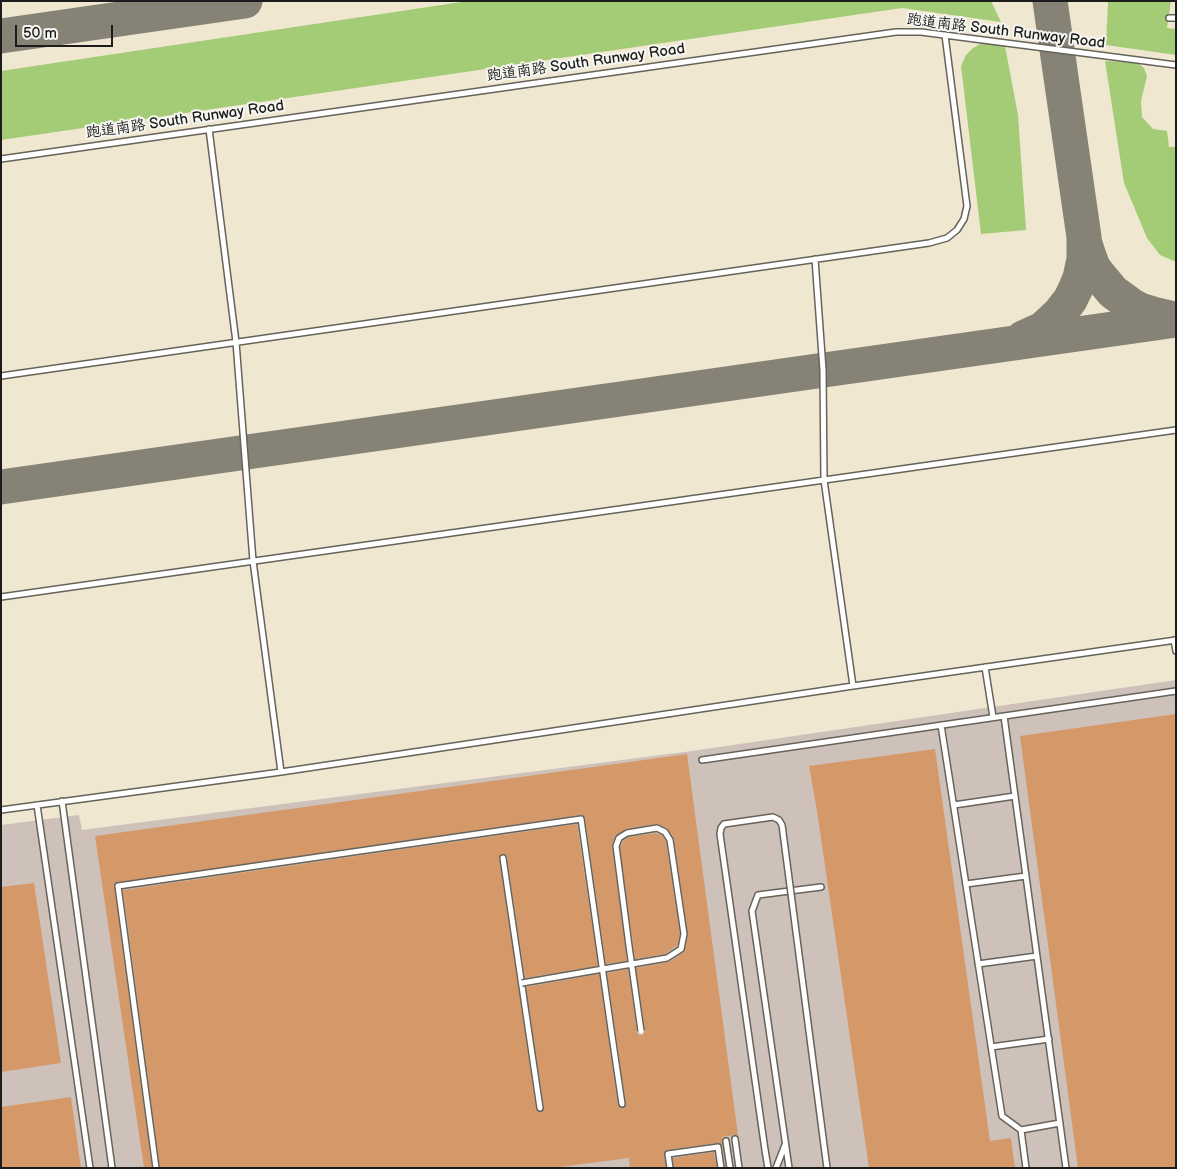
<!DOCTYPE html>
<html>
<head>
<meta charset="utf-8">
<style>
	body { margin:0 }
	#map { position:relative; width:1177px; height:1169px; overflow:hidden; background:#efe7d0; font-family:"Balsamiq Sans",sans-serif }
	canvas { display:block }
	.frame { position:absolute; inset:0; border:2px solid #1c1c1c; pointer-events:none }
	.scale { position:absolute; left:15px; top:25px; width:98px; height:22px; box-sizing:border-box; border:2px solid #1c1c1c; border-top:0; padding-left:6px; font-size:15px; line-height:18px; white-space:nowrap; color:#1c1c1c; -webkit-text-stroke:4px #f6f6f2; paint-order:stroke }
</style>
</head>
<body>
<div id="map">
<canvas width="1177" height="1169"></canvas>
<div class="frame"></div>
<div class="scale">50 m</div>
</div>
<script>
const c = document.querySelector('canvas').getContext('2d');
c.lineJoin = 'round';
function fillPath(path, color) { c.fillStyle = color; c.fill(path, 'evenodd'); }
const poly = rows => new Path2D(rows.map(r => 'M' + r).join(''));
function trace(path, color, width, dash) { c.strokeStyle = color; c.lineWidth = width; c.lineCap = dash ? 'butt' : 'round'; c.setLineDash(dash || []); c.stroke(path); }
function drawText(font, color, halo, rows, align = 'center') {
  c.font = font + ' "Balsamiq Sans","LXGW WenKai TC",sans-serif'; c.lineWidth = 4; c.setLineDash([]); c.textBaseline = 'middle'; c.strokeStyle = halo; c.fillStyle = color; for (const [text, x, y, turn = 0] of rows) {
    c.save(); c.translate(x, y); c.rotate((+turn || 0) * Math.PI / 180); c.textAlign = isNaN(turn) ? turn : align; if (halo) c.strokeText(text, 0, 0); c.fillText(text, 0, 0); c.restore();
  }
}
fillPath(poly([
	[1176,680,1176,1168,1,1168,1,825,79,815,82,830,692,751]
]), '#cec1ba');
fillPath(poly([
	[468,1,991,1,1001,22,902,8,1,140,1,71],
	[1108,1,1171,1,1167,28,1176,29,1176,55,1106,45],
	[982,43,989,43,1005,46,1018,115,1026,230,981,234,961,66,966,55,973,48],
	[1105,61,1132,62,1139,64,1144,68,1147,76,1141,101,1142,117,1153,129,1167,131,1169,147,1176,147,1176,262,1160,255,1147,238,1124,183]
]), '#a4cc77');
trace(poly([
	[1,36,245,1],
	[1084,241,1090,259,1093,267,1098,274,1113,292,1131,305,1140,310,1153,314,1170,318],
	[1023,338,1043,329,1060,313,1070,300,1075,290,1080,278,1084,259,1084,237,1050,1],
	[1,487,1176,320]
]), '#868276', 35);
fillPath(poly([
	[1176,714,1176,1168,1078,1168,1020,736],
	[935,749,990,1141,1011,1138,1015,1168,869,1168,817,811,809,766],
	[687,754,738,1135,735,1135,722,1137,722,1142,726,1168,722,1146,721,1144,718,1143,666,1150,664,1154,666,1168,630,1168,629,1158,552,1168,160,1168,123,890,577,824,598,966,525,978,507,857,506,855,503,854,499,857,536,1109,537,1111,540,1112,543,1111,544,1107,526,987,599,974,618,1105,621,1108,625,1107,626,1103,607,973,628,969,637,1032,639,1035,643,1035,645,1030,636,968,669,962,684,952,688,935,674,839,667,828,657,824,626,829,615,836,612,847,627,961,606,964,585,818,584,816,581,815,115,883,114,887,152,1168,144,1168,95,836],
	[656,833,662,835,666,842,680,934,677,946,665,954,635,959,620,847,623,841,629,837],
	[34,883,61,1063,1,1072,1,887],
	[71,1097,81,1168,1,1168,1,1107],
	[714,1152,717,1168,674,1168,673,1158]
]), '#d59969');
const service = poly([
	[1169,18,1176,18],
	[209,129,236,342,253,561,281,772],
	[1,159,896,32,921,32,1176,65],
	[815,259,823,370,824,480,853,686],
	[1,376,929,243,947,238,957,230,964,219,967,206,945,35],
	[1,597,1176,430],
	[1174,640,1176,651],
	[985,667,993,717],
	[1004,716,1066,1168],
	[941,725,1002,1116,1021,1130,1026,1168],
	[702,760,1176,691],
	[62,801,112,1168],
	[37,805,90,1168],
	[954,805,1015,796],
	[1,810,281,772,853,686,1176,640],
	[503,858,540,1108],
	[966,884,1026,876],
	[978,964,1037,956],
	[612,1036,622,1104],
	[991,1047,1049,1039],
	[1021,1130,1060,1123],
	[735,1139,739,1168],
	[726,1141,730,1168],
	[765,1150,768,1168],
	[776,1168,785,1145],
	[789,1168,752,911,758,895,821,887]
]);
trace(service, '#66635b', 8);
trace(service, '#fff', 5);
const serviceBridge = poly([
	[522,983,667,958,681,949,684,934,670,840,665,832,657,828,627,833,619,838,616,846,629,946,641,1031],
	[765,1150,720,834,721,828,724,824,773,817,779,820,782,825,827,1168],
	[156,1168,118,886,581,819,612,1036],
	[670,1168,668,1154,718,1147,721,1168]
]);
trace(serviceBridge, '#66635b', 8, []);
trace(serviceBridge, '#fff', 5);
drawText('15px', '#1c1c1c', '#f6f6f2', [
	["跑道南路 South Runway Road",1006,32,7],
	["跑道南路 South Runway Road",586,63,-8],
	["跑道南路 South Runway Road",185,120,-8]
]);
</script>
</body>
</html>
